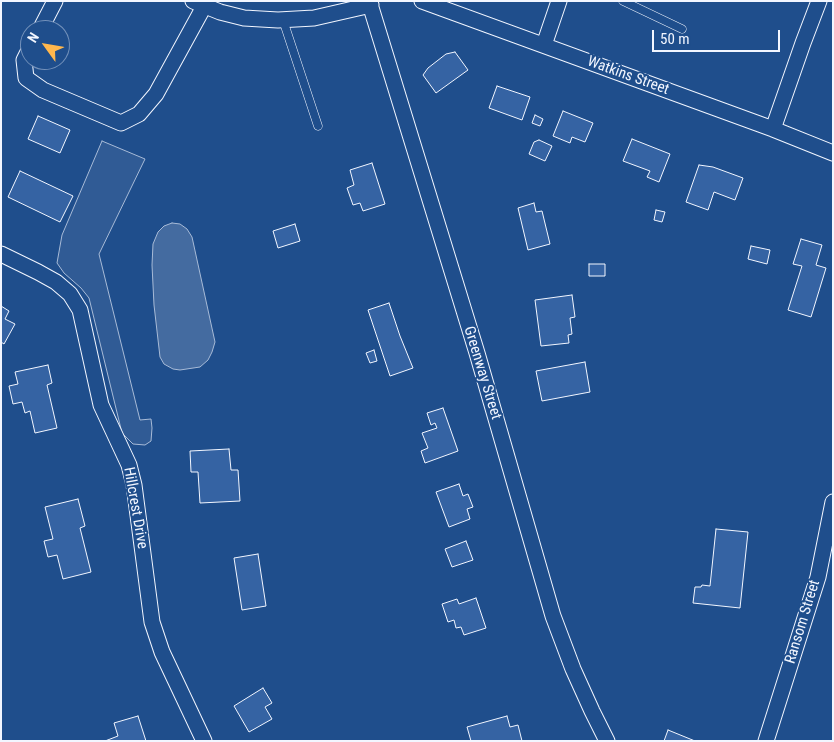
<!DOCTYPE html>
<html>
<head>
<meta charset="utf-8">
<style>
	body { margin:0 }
	#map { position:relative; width:834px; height:742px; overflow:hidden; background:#1f4e8c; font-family:"Roboto Condensed",sans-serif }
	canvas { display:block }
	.frame { position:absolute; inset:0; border:2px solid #f2f6ff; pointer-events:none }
	.north { position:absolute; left:20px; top:20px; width:50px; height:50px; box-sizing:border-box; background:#1f4e8c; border:1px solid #7391ba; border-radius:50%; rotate:302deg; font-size:14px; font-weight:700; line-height:20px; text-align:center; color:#f2f6ff }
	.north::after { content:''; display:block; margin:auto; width:18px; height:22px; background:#ffb74d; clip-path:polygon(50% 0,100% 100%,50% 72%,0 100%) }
	.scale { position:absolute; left:652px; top:30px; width:128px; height:22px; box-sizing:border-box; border:2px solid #f2f6ff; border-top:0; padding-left:6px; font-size:15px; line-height:18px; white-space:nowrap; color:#f2f6ff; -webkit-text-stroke:4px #1f4e8c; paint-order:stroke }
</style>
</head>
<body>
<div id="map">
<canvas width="834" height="742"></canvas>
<div class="frame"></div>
<div class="north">N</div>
<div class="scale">50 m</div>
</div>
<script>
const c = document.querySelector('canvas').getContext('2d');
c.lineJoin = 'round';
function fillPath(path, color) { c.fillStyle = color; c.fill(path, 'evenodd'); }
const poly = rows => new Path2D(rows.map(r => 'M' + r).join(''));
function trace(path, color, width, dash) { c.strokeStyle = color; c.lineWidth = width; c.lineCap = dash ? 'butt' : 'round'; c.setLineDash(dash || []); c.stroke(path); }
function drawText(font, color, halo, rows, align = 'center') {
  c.font = font + ' "Roboto Condensed",sans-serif'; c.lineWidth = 4; c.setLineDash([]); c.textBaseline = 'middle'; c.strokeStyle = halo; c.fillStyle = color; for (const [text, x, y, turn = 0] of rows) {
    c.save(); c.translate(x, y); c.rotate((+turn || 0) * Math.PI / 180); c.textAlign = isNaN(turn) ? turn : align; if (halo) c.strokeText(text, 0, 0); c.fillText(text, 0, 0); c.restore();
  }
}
const green = poly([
	[102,141,145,159,99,254,140,420,151,419,152,428,151,441,145,445,133,444,122,433,89,298,81,288,64,273,57,263,62,235,102,141]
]);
fillPath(green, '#305b95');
trace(green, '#a8bbd7', 1);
const water = poly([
	[172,223,180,224,187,229,192,237,215,342,212,352,208,360,200,367,180,370,173,369,164,364,160,357,154,305,152,265,153,244,158,232,164,226,172,223]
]);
fillPath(water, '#446ba0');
trace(water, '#a8bbd7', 1);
const building = poly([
	[455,52,468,70,436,93,423,75,428,68,446,54,455,52],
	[497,86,530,97,522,120,489,108,497,86],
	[563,111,593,123,585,142,572,137,570,143,553,136,563,111],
	[535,115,543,119,540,126,532,123,535,115],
	[38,116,70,130,60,153,28,139,38,116],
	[632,139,670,154,659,182,647,177,650,171,623,161,632,139],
	[539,140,552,146,545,161,529,154,534,142,539,140],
	[372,163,385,204,363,211,360,203,353,205,347,188,354,185,350,170,372,163],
	[699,165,713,167,743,178,735,200,714,192,708,210,686,202,699,165],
	[20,171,73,196,60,222,8,197,20,171],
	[534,203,536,212,542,211,550,244,528,250,518,208,534,203],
	[656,210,665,212,662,222,654,220,656,210],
	[295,224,300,241,278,248,273,231,295,224],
	[801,239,822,245,816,265,826,268,811,317,788,310,802,266,793,264,801,239],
	[751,246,770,250,767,264,748,259,751,246],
	[589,264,605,264,605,276,589,276,589,264],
	[572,295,575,317,570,318,572,334,568,335,569,343,541,346,535,300,572,295],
	[389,303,400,336,413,368,390,376,368,310,389,303],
	[1,306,9,311,5,319,15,324,4,344,1,342,1,306],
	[374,350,377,361,370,363,366,353,374,350],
	[585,362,590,392,542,401,536,371,585,362],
	[48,365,52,383,47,385,57,428,35,433,30,411,25,413,22,402,13,404,9,386,18,384,15,372,48,365],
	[443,408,458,451,425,463,421,451,428,448,422,433,437,428,435,423,431,425,427,413,443,408],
	[229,449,231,470,238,470,240,501,200,503,198,472,191,472,190,451,229,449],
	[459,484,463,496,468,494,473,507,467,509,470,519,449,527,436,492,459,484],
	[78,499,85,526,80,528,91,572,63,579,57,555,48,557,44,541,53,539,45,507,78,499],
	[716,529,748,532,740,608,693,603,695,587,701,587,702,585,710,586,716,529],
	[466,541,473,560,452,567,445,549,466,541],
	[258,554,266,606,242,610,234,558,258,554],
	[476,598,486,628,464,635,461,627,456,628,454,620,448,622,442,604,457,599,459,604,476,598],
	[263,688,272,703,265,707,272,719,249,732,234,706,263,688],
	[138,716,146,741,105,741,118,736,114,723,138,716],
	[507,716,510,727,518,725,522,741,471,741,467,727,507,716],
	[668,730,695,741,664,741,668,730]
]);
fillPath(building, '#3563a3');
trace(building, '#f2f6ff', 1);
const lane = poly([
	[623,1,682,29],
	[283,20,318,126]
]);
const street = poly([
	[193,1,220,12,244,18,278,20,314,18,371,5],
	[369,1,477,353,553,616,573,669,592,711,607,741],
	[422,1,773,129,833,153],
	[40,30,55,1],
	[544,45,559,1],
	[30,48,24,60,26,78,43,90,121,123,139,114,156,94,207,1],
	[773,129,803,43,819,1],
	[1,254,38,272,56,282,70,294,80,310,101,405,129,465,134,485,152,622,162,652,204,741],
	[766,741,818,577,833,502]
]);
trace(lane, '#f2f6ff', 9);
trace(street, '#f2f6ff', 17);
trace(lane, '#1f4e8c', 8);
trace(street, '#1f4e8c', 15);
drawText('15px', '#f2f6ff', '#1f4e8c', [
	["Watkins Street",628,76,20],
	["Greenway Street",482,373,73],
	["Hillcrest Drive",135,508,80],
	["Ransom Street",803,622,-73]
]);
</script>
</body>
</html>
